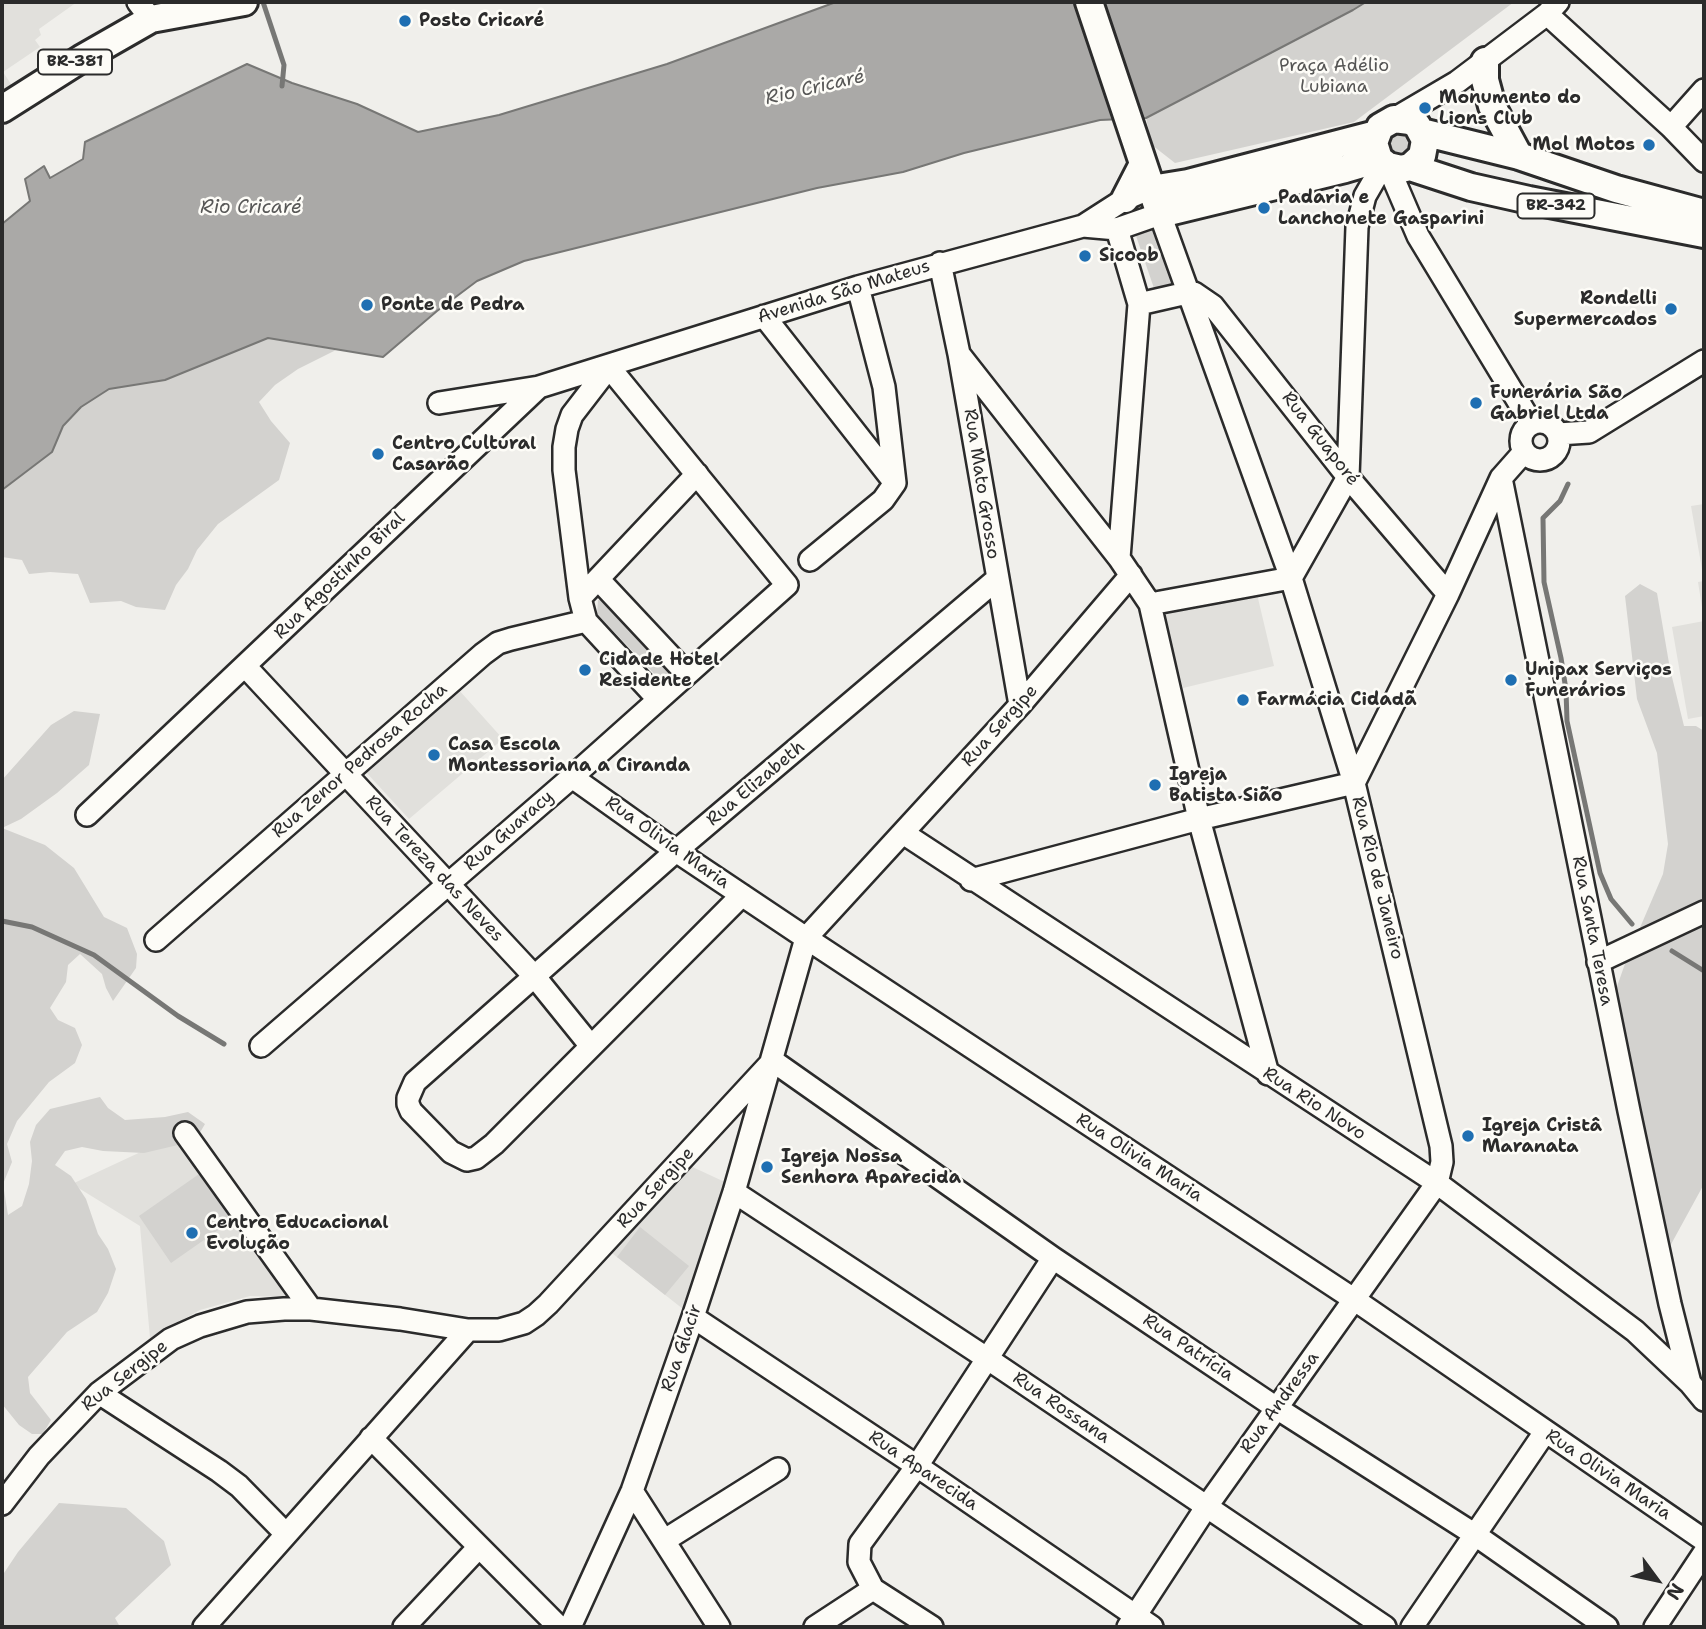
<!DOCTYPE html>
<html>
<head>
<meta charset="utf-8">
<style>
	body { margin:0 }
	#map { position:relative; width:1706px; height:1629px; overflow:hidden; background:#f0efeb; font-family:"Shantell Sans",sans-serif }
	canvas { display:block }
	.frame { position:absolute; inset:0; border:4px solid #2b2b2b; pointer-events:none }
	.north { position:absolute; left:1622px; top:1545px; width:70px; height:70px; -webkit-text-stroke:5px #fdfcf7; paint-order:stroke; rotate:123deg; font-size:19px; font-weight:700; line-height:28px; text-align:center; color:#2b2b2b }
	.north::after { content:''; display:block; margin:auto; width:24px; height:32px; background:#2b2b2b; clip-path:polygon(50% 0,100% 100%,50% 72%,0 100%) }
</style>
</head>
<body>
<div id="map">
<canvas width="1706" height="1629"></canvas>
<div class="frame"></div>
<div class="north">N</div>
</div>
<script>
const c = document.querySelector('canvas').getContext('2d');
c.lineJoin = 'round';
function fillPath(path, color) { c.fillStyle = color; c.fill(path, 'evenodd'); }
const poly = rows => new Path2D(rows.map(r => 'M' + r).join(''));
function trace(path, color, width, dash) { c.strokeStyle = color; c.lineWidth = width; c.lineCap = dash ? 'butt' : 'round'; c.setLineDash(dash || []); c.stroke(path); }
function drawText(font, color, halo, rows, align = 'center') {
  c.font = font + ' "Shantell Sans",sans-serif'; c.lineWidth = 5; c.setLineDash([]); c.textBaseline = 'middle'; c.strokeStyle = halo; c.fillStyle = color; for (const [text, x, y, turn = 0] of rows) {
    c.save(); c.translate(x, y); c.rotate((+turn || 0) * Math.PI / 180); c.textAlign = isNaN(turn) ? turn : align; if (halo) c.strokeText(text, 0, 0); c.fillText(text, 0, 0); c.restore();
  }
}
fillPath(poly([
	[2,2,77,2,39,29,41,35,35,40,40,47,3,72,13,87,2,94],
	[1704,504,1704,620,1698,582,1704,581,1691,506],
	[1257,594,1274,666,1183,688,1163,612],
	[1704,621,1704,716,1688,719,1672,627],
	[458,689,503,739,409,819,365,771],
	[175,1136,290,1297,250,1296,200,1310,150,1338,140,1226,72,1184],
	[686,1164,727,1183,683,1309,608,1250]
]), '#e1e0dc');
fillPath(poly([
	[1366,2,1514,2,1354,122,1175,163,1152,145,1146,118,1353,10],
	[1403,128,1416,145,1398,162,1382,142,1384,137],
	[1153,226,1177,292,1157,297,1135,233],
	[268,338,336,350,298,369,275,385,259,402,271,421,290,443,279,480,218,524,197,550,188,569,176,585,165,610,136,607,121,601,90,603,78,574,50,572,29,574,22,560,2,557,2,490,52,452,63,426,81,407,109,389,165,380],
	[1640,584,1657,593,1670,669,1684,726,1696,726,1704,731,1704,1184,1669,1248,1600,1035,1627,958,1663,874,1668,844,1657,753,1637,699,1625,596],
	[598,600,610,601,673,671,661,681,597,614],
	[74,711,100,714,89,765,57,793,21,819,2,828,45,845,74,868,104,917,127,928,137,954,136,968,113,1001,106,988,102,974,80,954,68,965,66,982,50,1008,58,1020,75,1028,82,1045,75,1063,49,1082,17,1121,7,1144,12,1162,3,1184,8,1215,22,1206,29,1184,32,1161,30,1142,36,1125,50,1109,100,1097,108,1108,125,1120,165,1117,188,1112,205,1124,195,1141,144,1153,103,1151,82,1147,65,1151,55,1165,71,1176,86,1199,98,1234,108,1249,116,1269,108,1293,97,1312,67,1332,28,1377,30,1393,51,1420,43,1434,32,1434,19,1425,2,1404,2,780,51,725],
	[202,1172,234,1219,171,1263,139,1216],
	[640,1227,689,1266,665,1295,617,1257],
	[59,1503,126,1508,164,1541,171,1565,115,1618,120,1627,2,1627,2,1576,18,1552]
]), '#d3d2cf');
const water = poly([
	[836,2,1366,2,1353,10,1146,118,1100,120,964,153,903,172,817,188,524,261,477,281,437,311,383,357,268,338,165,380,109,389,81,407,63,426,52,452,2,490,2,224,30,201,25,179,44,166,50,178,83,159,85,142,247,64,292,83,357,104,418,132,499,115,667,64,836,2]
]);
fillPath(water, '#aaa9a7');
trace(water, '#777775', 2);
trace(poly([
	[263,2,284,65,282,86],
	[1568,484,1560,501,1543,518,1544,582,1561,658,1566,690,1567,721,1600,873,1611,899,1632,924],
	[2,921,32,927,94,955,178,1016,224,1044],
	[1672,951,1704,971]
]), '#777775', 5);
const minor = poly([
	[138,2,151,19],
	[1547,14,1671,127,1704,161],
	[1394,119,1457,82,1547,14,1558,2],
	[1671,127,1704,90],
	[1388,166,1418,236,1532,424],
	[1083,226,1117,229,1160,214,1291,578,1354,783,1441,1146,1442,1162,1437,1183,1207,1506,1128,1627],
	[1117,229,1139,304,1119,558],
	[940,263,959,354,1020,705],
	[858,287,884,387,895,483],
	[1139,304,1187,293,1194,293,1213,306,1348,477,1448,594],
	[764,316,895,483],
	[959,354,1119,558,1150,604,1199,819,1268,1074],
	[609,367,572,415,567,429,564,447,564,470,580,598,586,621,658,699],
	[439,403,539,387],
	'1521 441a19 19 0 1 1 38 0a19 19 0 1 1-38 0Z',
	[1558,434,1589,432,1704,361],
	[1501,478,1629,1111,1670,1304,1690,1383],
	[810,560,883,500,895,483],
	[1291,578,1348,477,1357,227,1365,196,1384,163],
	[598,579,687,674],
	[580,598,697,474],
	[1150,604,1291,578],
	[245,666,535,977,590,1045],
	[572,777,676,851,806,938,1355,1300,1704,1540],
	[87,815,539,387,858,287,1083,226,1125,199,1139,193],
	[903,833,1437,1183,1635,1331,1690,1383,1704,1400],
	[971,880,1199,819,1354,783,1448,594,1501,478,1524,452],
	[742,895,494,1144,476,1158,467,1160,451,1152,411,1111,408,1104,408,1098,415,1082,676,851,997,579],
	[156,940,483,654,498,643,511,639,586,621],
	[1598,962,1704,912],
	[261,1046,572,777,787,585,609,367],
	[773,1061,1053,1258,1275,1407,1474,1534,1607,1627],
	[185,1133,311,1309],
	[734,1192,988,1359,1385,1627],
	[693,1317,917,1466,1152,1627],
	[99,1393,219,1471,239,1486,285,1533],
	[371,1438,559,1627],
	[632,1491,719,1627],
	[2,1504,39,1456,99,1393,171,1339,200,1326,247,1312,284,1309,311,1309,400,1319,468,1330,499,1330,524,1323,536,1315,548,1304,769,1065],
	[665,1540,778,1469],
	[204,1627,468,1330],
	[404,1627,479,1547],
	[570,1627,632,1491,693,1317,734,1192,806,938,1020,705,1131,575],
	[815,1627,873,1589],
	[932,1627,873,1589,859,1562,860,1544,917,1466,1053,1258],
	[1412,1627,1545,1432],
	[1655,1627,1704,1553]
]);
const major = poly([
	[1089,2,1160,214,1345,169,1379,159],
	[1485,61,1485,80,1492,106,1519,156],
	[2,109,81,59,151,19,244,2],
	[1422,132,1519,156,1616,189,1704,213],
	[1410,167,1422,156,1425,140,1417,125,1410,121,1394,119,1380,127,1374,143,1379,159,1388,166,1401,169,1410,167,1471,187,1529,200,1704,234],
	[1151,189,1188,183,1376,134],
	[1125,199,1143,164]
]);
trace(minor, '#2b2b2b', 26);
trace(major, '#2b2b2b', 32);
trace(minor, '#fdfcf7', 21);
trace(major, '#fdfcf7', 26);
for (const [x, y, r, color] of [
	[405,21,7,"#1f6fb2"],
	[1425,108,7,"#1f6fb2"],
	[1649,145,7,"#1f6fb2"],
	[1264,208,7,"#1f6fb2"],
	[1085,256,7,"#1f6fb2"],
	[367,305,7,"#1f6fb2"],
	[1671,309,7,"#1f6fb2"],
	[1476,403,7,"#1f6fb2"],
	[378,454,7,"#1f6fb2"],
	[585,670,7,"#1f6fb2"],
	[1511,680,7,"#1f6fb2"],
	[1243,700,7,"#1f6fb2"],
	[434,755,7,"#1f6fb2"],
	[1155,785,7,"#1f6fb2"],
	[1468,1136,7,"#1f6fb2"],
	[767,1167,7,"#1f6fb2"],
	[192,1233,7,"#1f6fb2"]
]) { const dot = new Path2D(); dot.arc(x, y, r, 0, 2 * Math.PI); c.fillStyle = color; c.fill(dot); trace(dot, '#fdfcf7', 2.5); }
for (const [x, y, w] of [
	[75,62,74],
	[1556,206,77]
]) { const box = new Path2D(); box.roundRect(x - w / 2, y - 12.5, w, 25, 5); c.fillStyle = '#fdfcf7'; c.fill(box); trace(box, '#2b2b2b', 2); }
drawText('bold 16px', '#2b2b2b', null, [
	["BR-381",75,62],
	["BR-342",1556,206]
]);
drawText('bold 18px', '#2b2b2b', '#fdfcf7', [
	["Posto Cricaré",419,21],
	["Monumento do",1439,98],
	["Lions Club",1439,119],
	["Mol Motos",1635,145,"right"],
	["Padaria e",1278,198],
	["Lanchonete Gasparini",1278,219],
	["Sicoob",1099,256],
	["Rondelli",1657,299,"right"],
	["Supermercados",1657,320,"right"],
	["Ponte de Pedra",381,305],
	["Funerária São",1490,393],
	["Gabriel Ltda",1490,414],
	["Centro Cultural",392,444],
	["Casarão",392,465],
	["Cidade Hotel",599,660],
	["Residente",599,681],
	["Unipax Serviços",1525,670],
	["Funerários",1525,691],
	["Farmácia Cidadã",1257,700],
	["Casa Escola",448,745],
	["Montessoriana a Ciranda",448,766],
	["Igreja",1169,775],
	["Batista Sião",1169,796],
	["Igreja Cristâ",1482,1126],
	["Maranata",1482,1147],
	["Igreja Nossa",781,1157],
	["Senhora Aparecida",781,1178],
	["Centro Educacional",206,1223],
	["Evolução",206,1244]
], 'left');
drawText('18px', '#555554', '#fdfcf7', [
	["Praça Adélio",1334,66],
	["Lubiana",1334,87]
]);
drawText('18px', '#2b2b2b', '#fdfcf7', [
	["Avenida São Mateus",844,292,-17],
	["Rua Guaporé",1320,439,52],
	["Rua Mato Grosso",981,484,81],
	["Rua Agostinho Biral",340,576,-44],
	["Rua Sergipe",1000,726,-48],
	["Rua Zenor Pedrosa Rocha",360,761,-41],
	["Rua Elizabeth",756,784,-40],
	["Rua Guaracy",509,831,-41],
	["Rua Olivia Maria",667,843,35],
	["Rua Tereza das Neves",434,869,47],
	["Rua Rio de Janeiro",1377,878,76],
	["Rua Santa Teresa",1592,931,79],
	["Rua Rio Novo",1314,1104,33],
	["Rua Olivia Maria",1139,1158,33],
	["Rua Sergipe",656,1188,-47],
	["Rua Glacir",682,1348,-71],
	["Rua Patrícia",1188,1348,34],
	["Rua Sergipe",125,1376,-38],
	["Rua Andressa",1280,1403,-54],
	["Rua Rossana",1061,1408,34],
	["Rua Aparecida",923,1471,34],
	["Rua Olivia Maria",1608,1475,34]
]);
drawText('italic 19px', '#575756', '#fdfcf7', [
	["Rio Cricaré",815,88,-13],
	["Rio Cricaré",251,208]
]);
</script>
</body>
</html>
